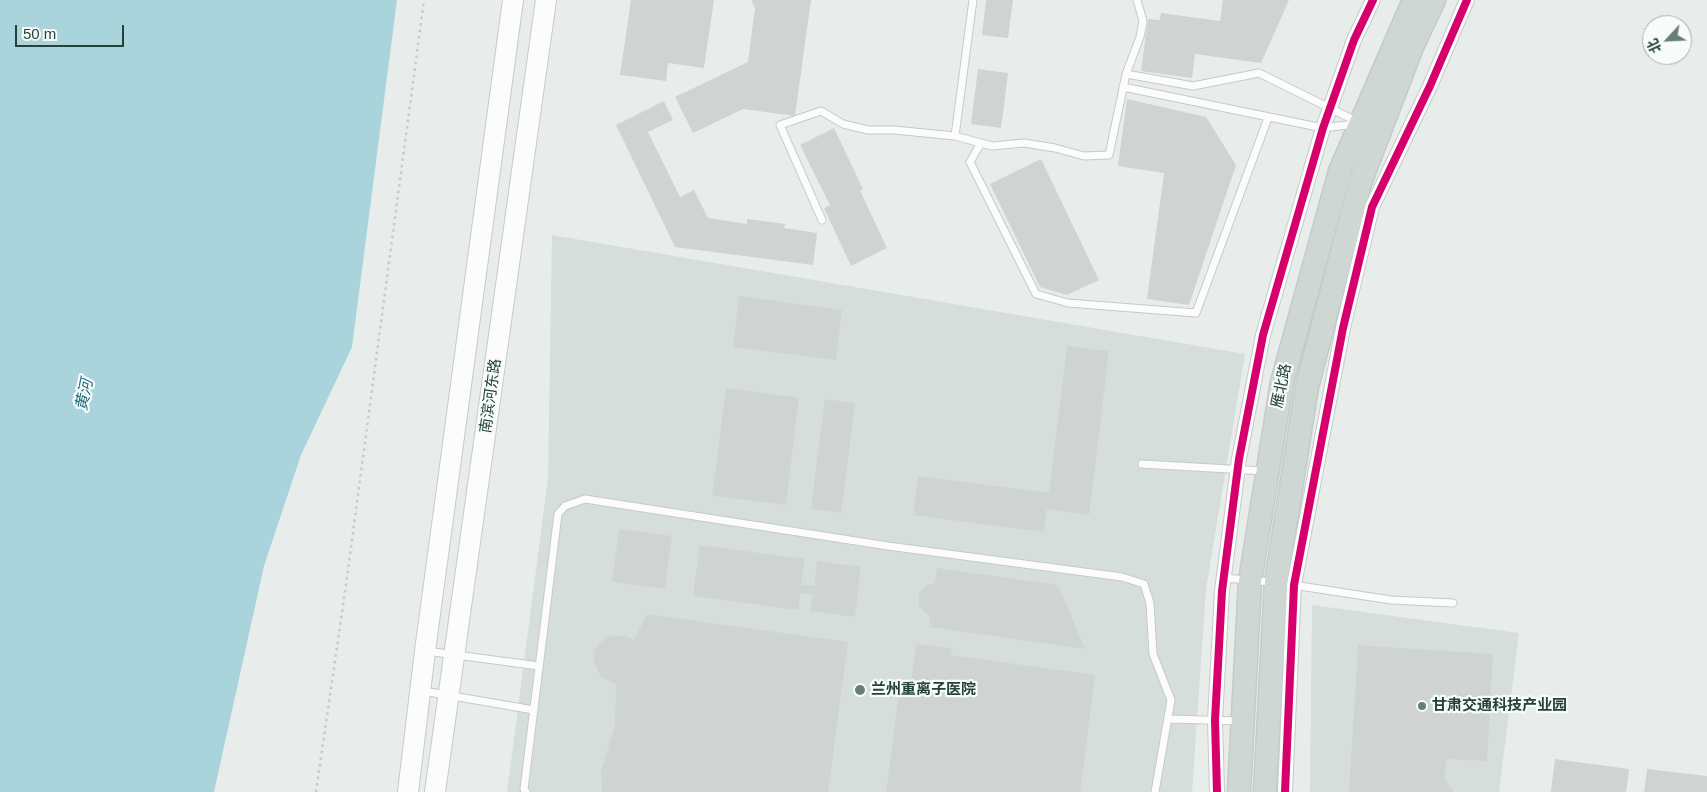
<!DOCTYPE html>
<html>
<head>
<meta charset="utf-8">
<style>
	body { margin:0 }
	#map { position:relative; width:1707px; height:792px; overflow:hidden; background:#e8edeb; font-family:Helvetica,"Noto Sans SC",sans-serif }
	canvas { display:block }
	.north { position:absolute; left:1642px; top:15px; width:50px; height:50px; box-sizing:border-box; background:#f7fbf9; border:1px solid #a3b1ad; border-radius:50%; rotate:245deg; font-size:14px; font-weight:700; line-height:20px; text-align:center; color:#24423a }
	.north::after { content:''; display:block; margin:auto; width:18px; height:22px; background:#697e78; clip-path:polygon(50% 0,100% 100%,50% 72%,0 100%) }
	.scale { position:absolute; left:15px; top:25px; width:109px; height:22px; box-sizing:border-box; border:2px solid #24423a; border-top:0; padding-left:6px; font-size:15px; line-height:18px; white-space:nowrap; color:#24423a; -webkit-text-stroke:4px #f7fbf9; paint-order:stroke }
</style>
</head>
<body>
<div id="map">
<canvas width="1707" height="792"></canvas>
<div class="north">北</div>
<div class="scale">50 m</div>
</div>
<script>
const c = document.querySelector('canvas').getContext('2d');
c.lineJoin = 'round';
function fillPath(path, color) { c.fillStyle = color; c.fill(path, 'evenodd'); }
const poly = rows => new Path2D(rows.map(r => 'M' + r).join(''));
function trace(path, color, width, dash) { c.strokeStyle = color; c.lineWidth = width; c.lineCap = dash ? 'butt' : 'round'; c.setLineDash(dash || []); c.stroke(path); }
function drawText(font, color, halo, rows, align = 'center') {
  c.font = font + ' Helvetica,"Noto Sans SC",sans-serif'; c.lineWidth = 4.5; c.setLineDash([]); c.textBaseline = 'middle'; c.strokeStyle = halo; c.fillStyle = color; for (const [text, x, y, turn = 0] of rows) {
    c.save(); c.translate(x, y); c.rotate((+turn || 0) * Math.PI / 180); c.textAlign = isNaN(turn) ? turn : align; if (halo) c.strokeText(text, 0, 0); c.fillText(text, 0, 0); c.restore();
  }
}
fillPath(poly([
	[552,235,1245,354,1206,589,1192,792,507,792,548,478],
	[1312,605,1519,633,1499,792,1310,792]
]), '#d6dedb');
fillPath(poly([
	[0,0,397,0,352,347,301,455,264,566,214,792,0,792]
]), '#a9d4db');
fillPath(poly([
	[631,0,714,0,704,68,668,63,666,81,620,75],
	[751,0,811,0,795,116,743,109,693,133,675,97,748,62,755,8],
	[986,0,1013,0,1008,38,982,35],
	[1223,0,1289,0,1261,63,1195,54,1192,78,1141,71,1148,19,1160,20,1161,13,1220,21],
	[978,69,1008,73,1001,128,971,124],
	[1127,99,1206,117,1236,165,1189,305,1147,299,1164,173,1118,166],
	[664,101,673,120,648,132,680,197,694,190,708,218,747,224,747,219,785,224,784,228,817,233,813,265,675,247,616,125],
	[834,128,863,189,860,191,887,248,851,266,824,208,830,205,800,145],
	[1041,159,1099,280,1067,295,1040,287,990,184],
	[739,296,842,310,836,360,733,347],
	[1067,346,1109,351,1089,515,1047,509,1044,532,913,515,918,476,1049,493],
	[726,388,799,398,786,505,712,496],
	[825,399,855,403,841,513,811,509],
	[619,529,672,536,665,589,612,582],
	[700,545,805,559,801,585,814,586,817,561,861,567,855,617,810,611,813,595,800,593,798,610,693,596],
	[937,568,1058,585,1085,649,929,627,930,615,925,613,919,605,919,594,925,586,935,583],
	[647,614,848,642,828,792,602,792,601,772,615,726,616,684,601,677,594,662,594,653,597,646,611,635,627,636,634,640],
	[916,644,952,648,951,655,1095,675,1080,792,886,792,899,695,909,697],
	[1358,645,1493,654,1487,761,1446,759,1445,780,1454,792,1349,792],
	[1555,759,1629,769,1626,792,1551,792],
	[1647,769,1707,776,1707,792,1644,792]
]), '#cfd4d2');
const lane = poly([
	[1126,74,1193,86,1259,73,1358,122],
	[1123,87,1323,128,1355,124],
	[955,136,973,0],
	[981,143,970,162,1036,294,1068,303,1196,313,1268,118],
	[822,220,780,125,821,111,843,124,868,130,894,130,955,136,992,146,1024,143,1055,148,1084,156,1109,155,1126,74,1140,37,1143,21,1137,0],
	[1142,464,1264,471],
	[1224,578,1272,582],
	[1293,585,1391,600,1453,603],
	[426,651,539,666],
	[423,691,534,710],
	[1168,719,1240,721],
	[526,792,524,789,558,514,565,506,585,499,888,546,1122,577,1144,584,1150,603,1153,654,1171,700,1155,792]
]);
const street = poly([
	[1217,792,1215,720,1222,591,1239,459,1263,335,1323,128,1354,40,1373,0],
	[1285,792,1294,585,1343,328,1372,207,1430,86,1467,0]
]);
const secondary = poly([
	[408,792,425,651,513,0],
	[435,792,546,0]
]);
const primary = poly([
	[1239,792,1250,581,1282,382,1340,171,1414,0],
	[1265,792,1276,582,1307,387,1360,183,1412,47,1434,0]
]);
trace(lane, '#c5cac8', 9);
trace(street, '#c5cac8', 16);
trace(secondary, '#c3cbc8', 22);
trace(primary, '#c3ccc9', 25);
trace(poly([
	[316,792,346,585,424,0]
]), '#c3ccca', 2.5, [2.5, 4]);
trace(lane, '#fcfcfc', 7);
trace(street, '#fcfcfc', 14);
trace(secondary, '#fcfcfc', 20);
trace(primary, '#cfd7d5', 22);
trace(poly([
	[1217,792,1215,720,1222,591,1239,459,1263,335,1323,128,1354,40,1373,0],
	[1285,792,1294,585,1343,328,1372,207,1430,86,1467,0]
]), '#d6006c', 8);
for (const [x, y, r, color] of [
	[860,690,6,"#697e78"],
	[1422,706,5,"#697e78"]
]) { const dot = new Path2D(); dot.arc(x, y, r, 0, 2 * Math.PI); c.fillStyle = color; c.fill(dot); trace(dot, '#f7fbf9', 2); }
drawText('15px', '#24423a', '#f7fbf9', [
	["雁北路",1282,386,-78],
	["南滨河东路",491,396,-82]
]);
drawText('bold 15px', '#24423a', '#f7fbf9', [
	["兰州重离子医院",871,690],
	["甘肃交通科技产业园",1432,706]
], 'left');
drawText('italic 16px', '#1c6f80', '#f7fbf9', [
	["黄河",85,395,-78]
]);
</script>
</body>
</html>
